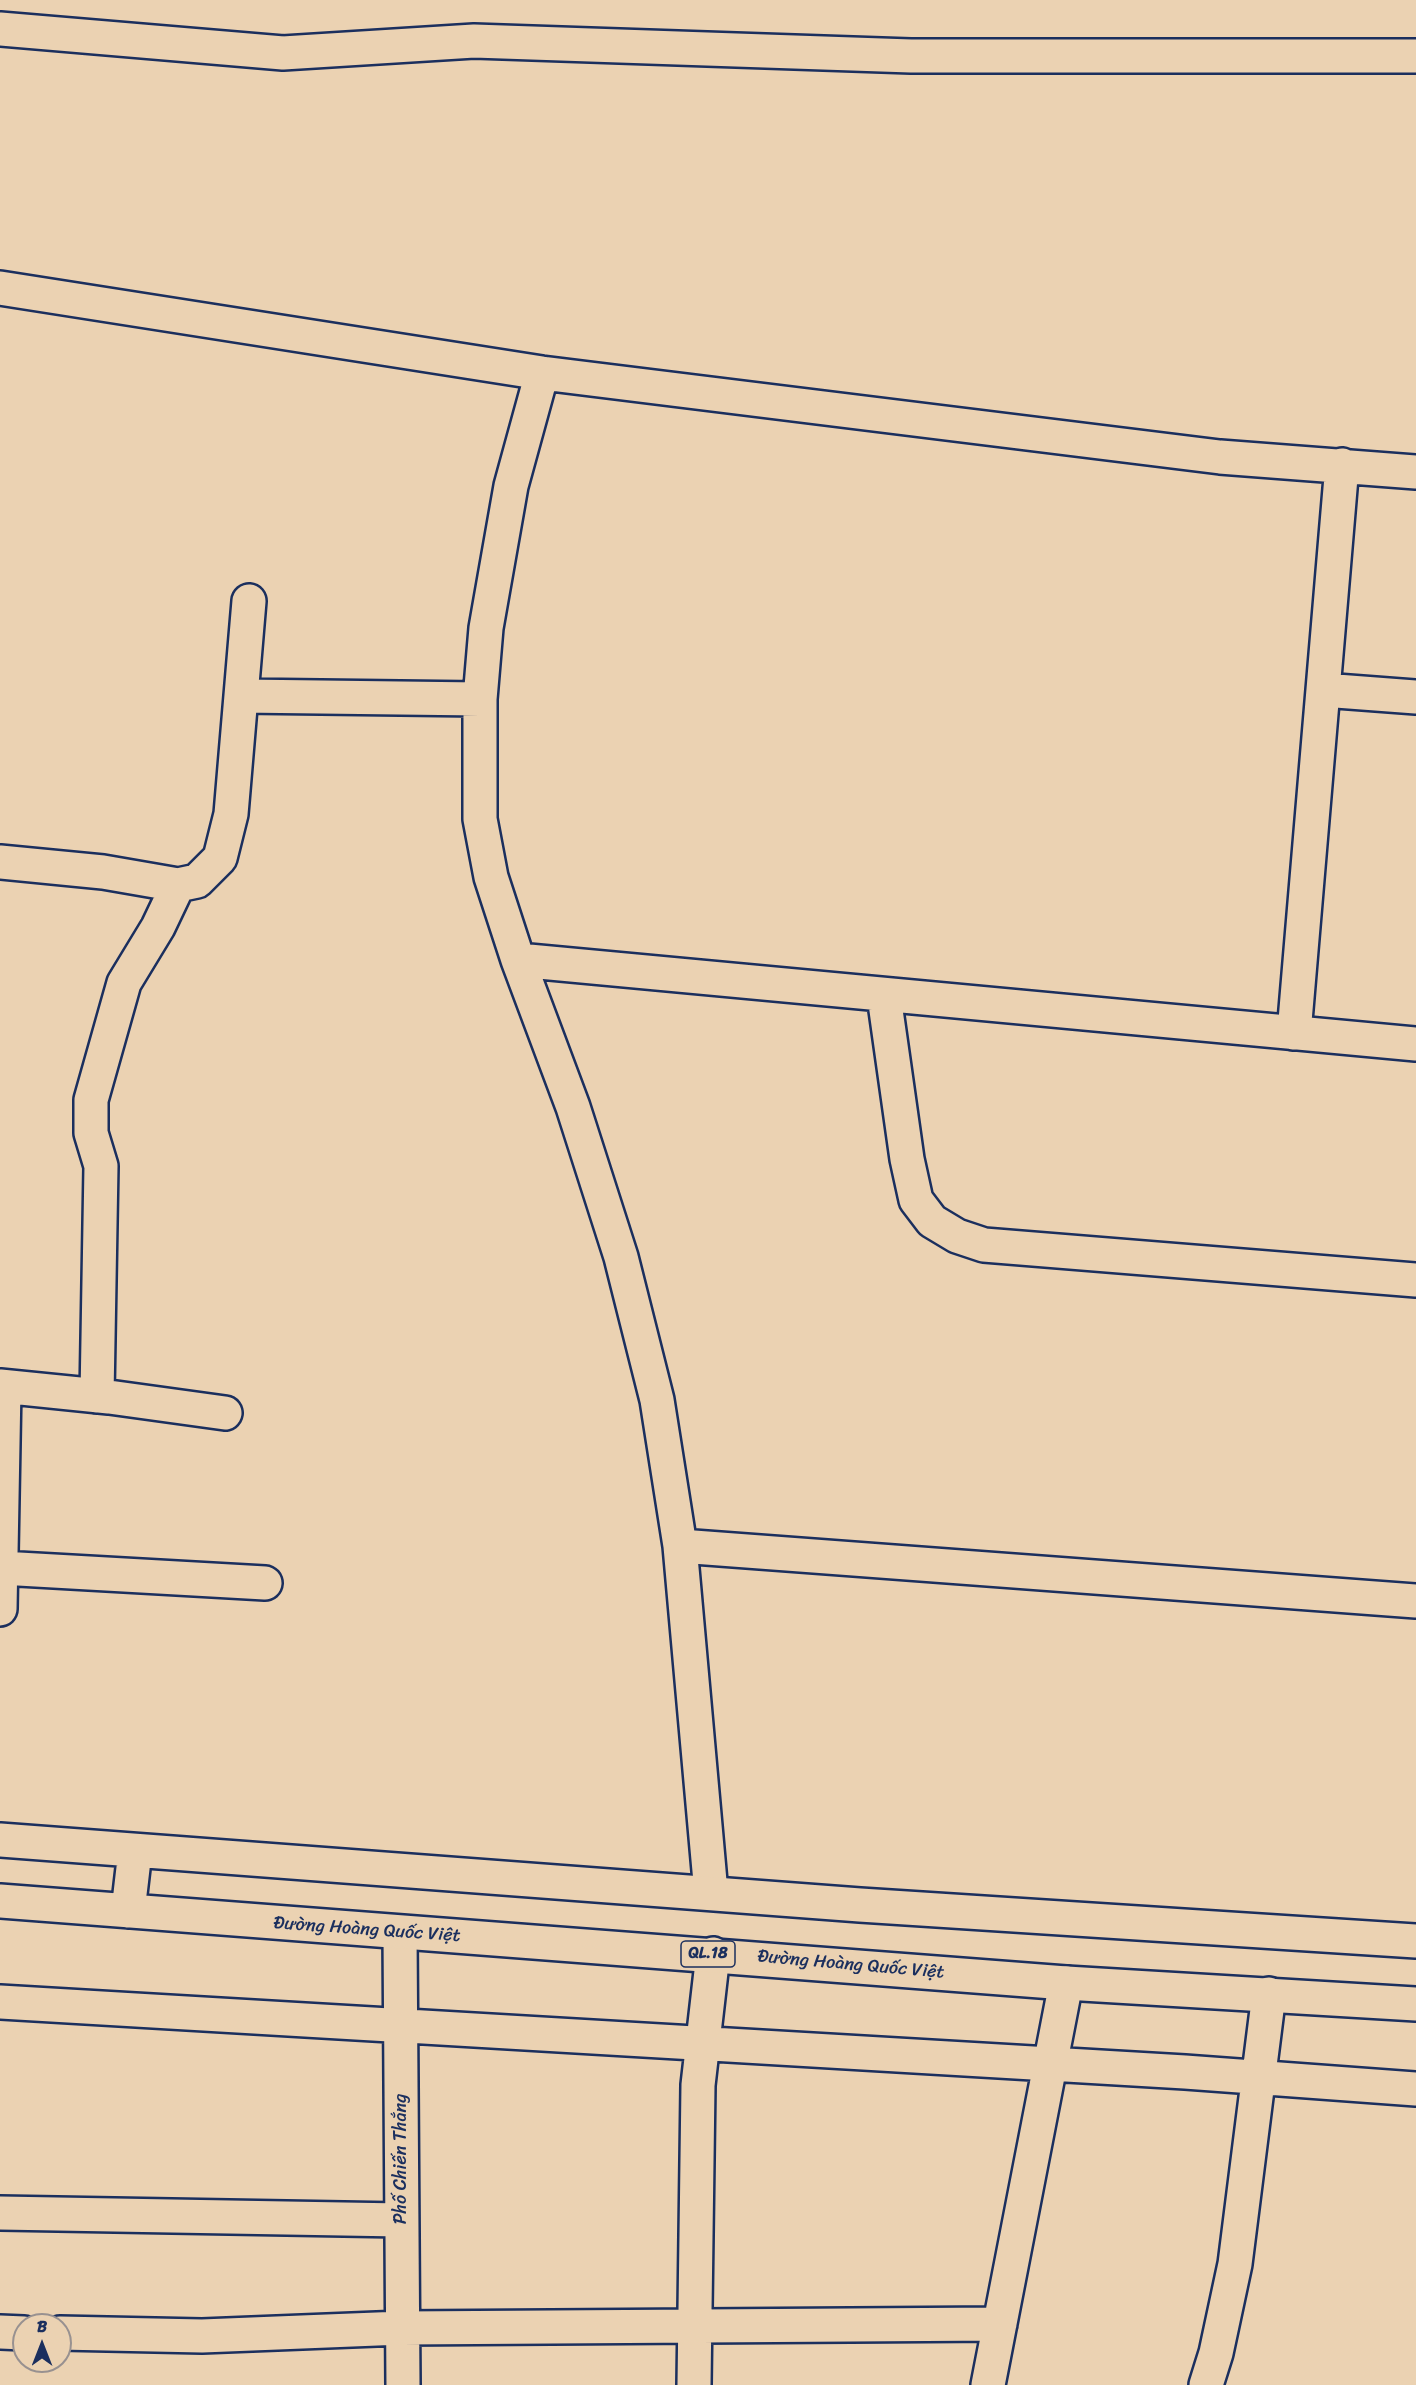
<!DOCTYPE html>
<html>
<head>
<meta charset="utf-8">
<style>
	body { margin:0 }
	#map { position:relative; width:1416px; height:2385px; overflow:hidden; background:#ebd2b2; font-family:Sriracha,sans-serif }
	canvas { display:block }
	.north { position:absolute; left:12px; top:2313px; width:60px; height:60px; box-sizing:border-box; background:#ebd2b2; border:2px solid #989190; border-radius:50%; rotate:0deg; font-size:16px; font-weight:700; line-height:24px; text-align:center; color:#1b2f5e }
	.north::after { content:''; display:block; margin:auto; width:21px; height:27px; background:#1b2f5e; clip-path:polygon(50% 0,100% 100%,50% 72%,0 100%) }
</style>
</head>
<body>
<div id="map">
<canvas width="1416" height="2385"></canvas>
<div class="north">B</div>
</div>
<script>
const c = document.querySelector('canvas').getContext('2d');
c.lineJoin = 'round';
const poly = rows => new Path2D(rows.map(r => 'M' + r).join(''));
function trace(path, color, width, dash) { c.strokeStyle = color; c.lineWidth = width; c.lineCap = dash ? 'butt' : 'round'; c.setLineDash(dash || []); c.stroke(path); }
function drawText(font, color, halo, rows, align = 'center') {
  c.font = font + ' Sriracha,sans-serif'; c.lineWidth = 4.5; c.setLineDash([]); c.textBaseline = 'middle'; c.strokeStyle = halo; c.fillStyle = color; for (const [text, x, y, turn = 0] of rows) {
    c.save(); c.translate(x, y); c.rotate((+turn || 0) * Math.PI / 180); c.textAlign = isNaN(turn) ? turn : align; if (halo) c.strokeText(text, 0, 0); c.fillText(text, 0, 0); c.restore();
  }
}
const minor = poly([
	[0,29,283,53,474,41,911,56,1416,56],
	[0,288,542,373,1220,457,1416,472],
	[542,373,511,486,486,628,480,699,480,819,491,877,518,960,573,1107,621,1257,657,1400,680,1546,711,1893],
	[1323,690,1416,697],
	[241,696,480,699],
	[0,862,103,872,178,885,197,881,220,858,231,814,249,601],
	[518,960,1416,1044],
	[884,996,907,1159,916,1200,932,1221,957,1236,984,1245,1416,1280],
	[1294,1033,1342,465],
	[0,1386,109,1397,225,1413],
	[97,1396,101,1166,91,1133,91,1100,124,983,158,927,178,885],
	[680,1546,1416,1601],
	[1,1568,265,1583],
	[0,1609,4,1387],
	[400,1933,403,2385],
	[0,2002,1185,2072,1416,2089],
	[0,2213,401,2220],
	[0,2332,24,2333],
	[60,2333,202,2336,402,2328,1000,2324],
	[694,2385,698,2085,713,1954],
	[988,2385,1066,1983],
	[1206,2385,1216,2353,1235,2264,1269,1994]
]);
const highway = poly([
	[0,1840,860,1905,1416,1941],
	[0,1901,1066,1983,1416,2004],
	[128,1911,135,1851]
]);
trace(minor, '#1b2f5e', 38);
trace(highway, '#1b2f5e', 38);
trace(minor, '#ebd2b2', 33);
trace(highway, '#ebd2b2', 33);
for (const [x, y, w] of [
	[708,1954,54]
]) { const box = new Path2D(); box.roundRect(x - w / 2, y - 13, w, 26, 4.5); c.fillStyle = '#ebd2b2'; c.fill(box); trace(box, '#1b2f5e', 1.5); }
drawText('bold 16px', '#1b2f5e', null, [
	["QL.18",708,1954]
]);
drawText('18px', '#1b2f5e', '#ebd2b2', [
	["Đường Hoàng Quốc Việt",367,1930,4],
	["Đường Hoàng Quốc Việt",851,1965,5],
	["Phố Chiến Thắng",401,2159,-90]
]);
</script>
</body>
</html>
